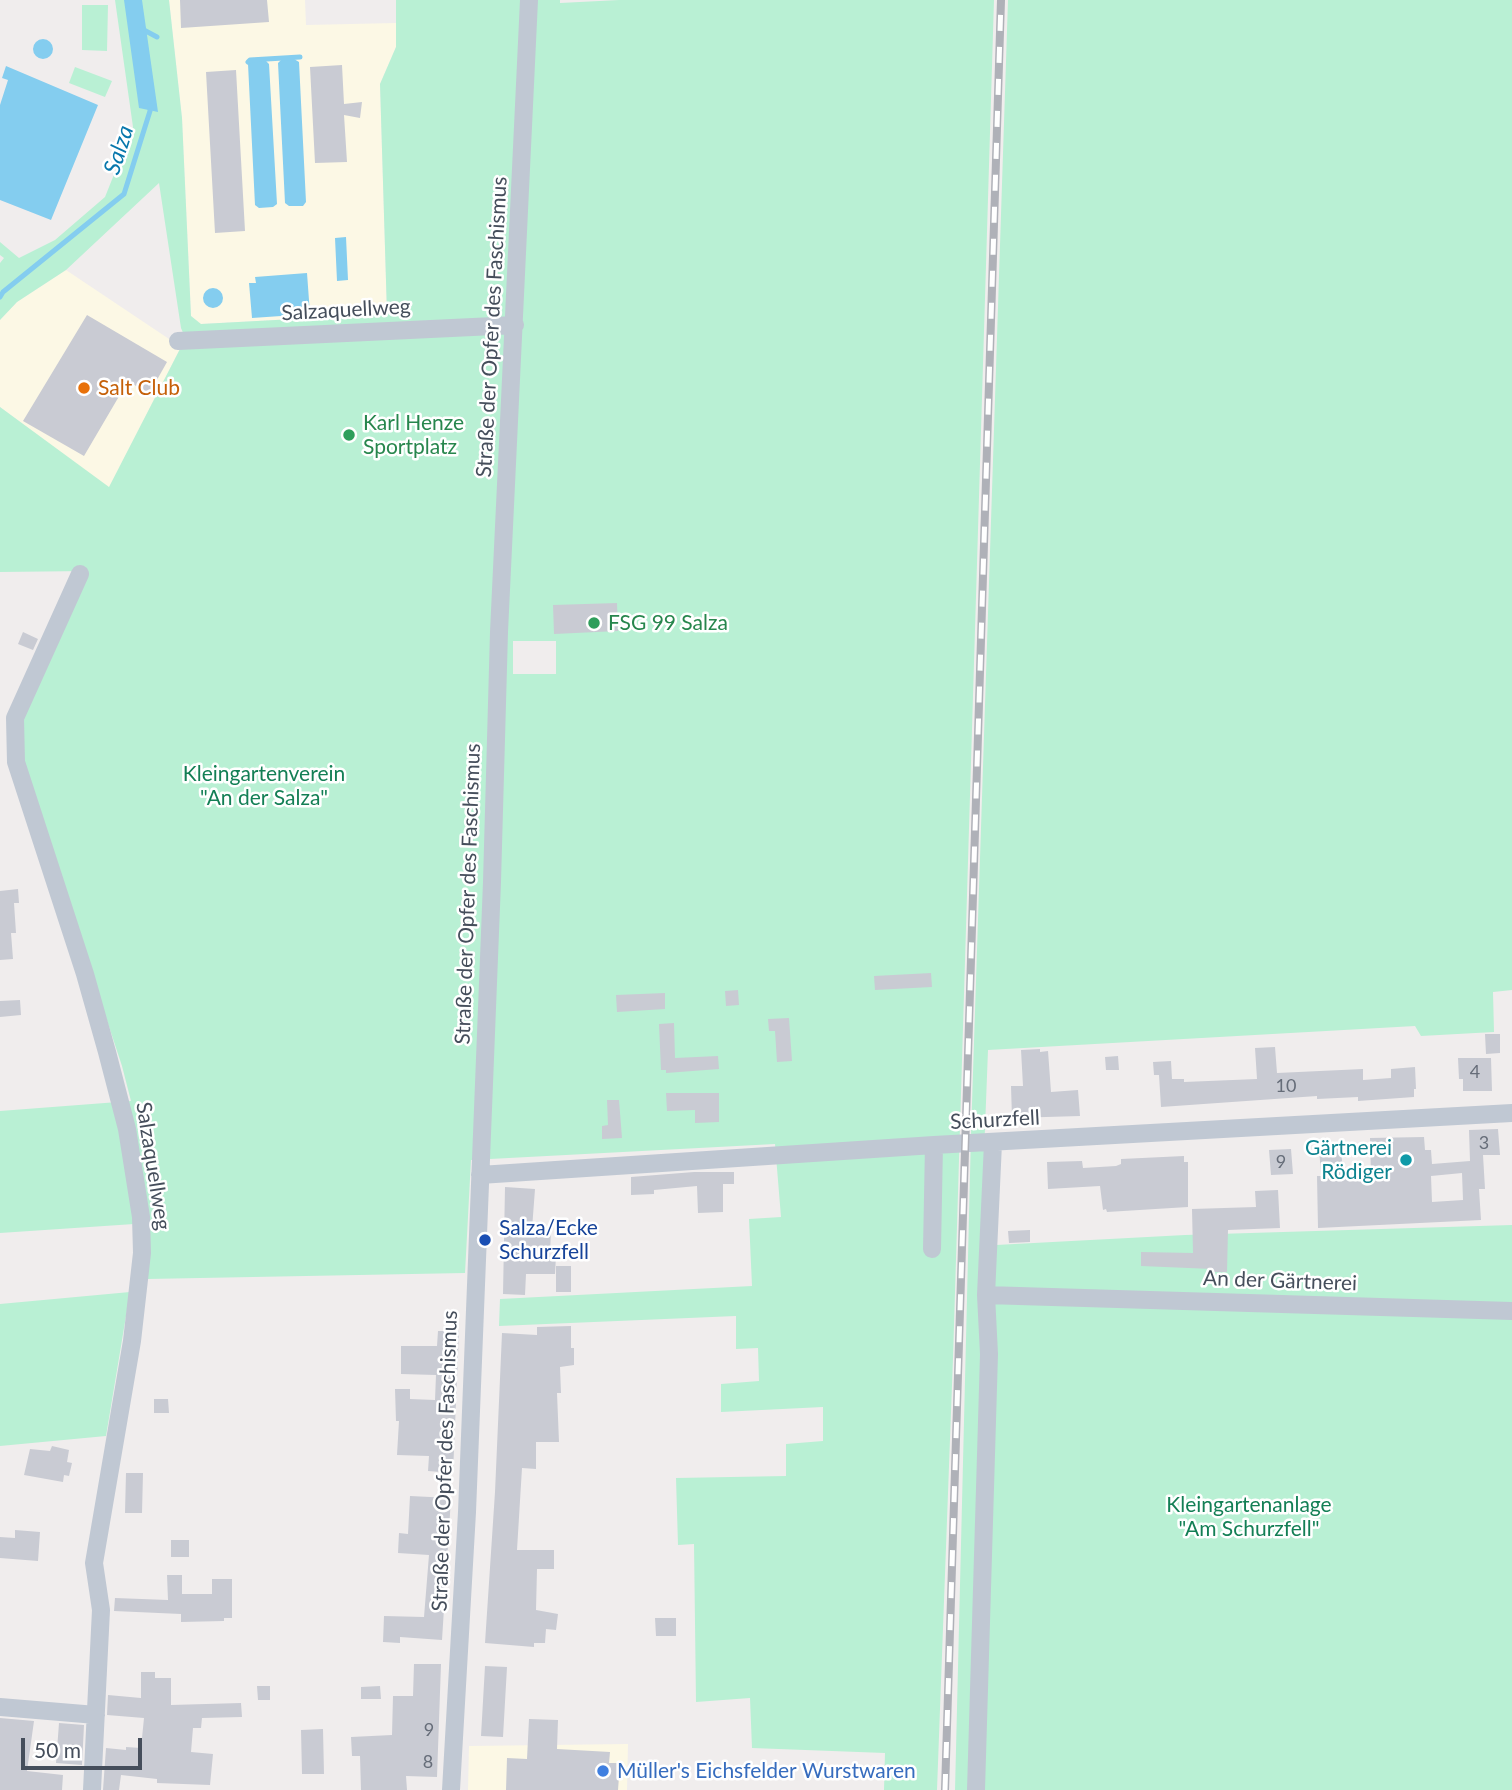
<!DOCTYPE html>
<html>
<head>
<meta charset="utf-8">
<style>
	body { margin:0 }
	#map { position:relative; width:1512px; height:1790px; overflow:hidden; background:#f0eded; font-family:Lato,sans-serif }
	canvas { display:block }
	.scale { position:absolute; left:21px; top:1738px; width:121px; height:32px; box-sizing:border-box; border:4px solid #454e5b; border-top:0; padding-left:9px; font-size:21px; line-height:24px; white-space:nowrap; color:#454e5b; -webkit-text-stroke:5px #fff; paint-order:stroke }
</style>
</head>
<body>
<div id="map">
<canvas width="1512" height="1790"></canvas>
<div class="scale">50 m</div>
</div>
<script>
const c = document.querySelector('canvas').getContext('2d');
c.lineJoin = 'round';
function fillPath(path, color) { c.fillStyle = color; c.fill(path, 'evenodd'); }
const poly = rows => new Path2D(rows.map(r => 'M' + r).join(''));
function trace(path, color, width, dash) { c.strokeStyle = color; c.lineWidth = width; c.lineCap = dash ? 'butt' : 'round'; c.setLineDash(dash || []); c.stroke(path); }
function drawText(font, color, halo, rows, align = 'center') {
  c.font = font + ' Lato,sans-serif'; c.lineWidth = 5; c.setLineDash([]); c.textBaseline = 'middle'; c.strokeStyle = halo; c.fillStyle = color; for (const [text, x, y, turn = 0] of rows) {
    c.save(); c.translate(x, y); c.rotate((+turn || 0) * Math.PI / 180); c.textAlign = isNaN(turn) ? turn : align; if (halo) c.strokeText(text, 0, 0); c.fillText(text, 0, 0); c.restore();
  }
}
fillPath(poly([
	[169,0,305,0,306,25,396,23,396,47,380,84,387,314,200,324,191,316,182,118],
	[66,270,181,347,109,488,0,407,0,320,17,302],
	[628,1744,627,1790,468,1790,469,1746]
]), '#fcf8e5');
fillPath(poly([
	[115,0,169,0,182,118,191,316,201,324,387,314,380,84,396,47,396,0,560,0,560,3,619,0,994,0,953,1358,937,1790,884,1790,885,1753,752,1748,750,1698,696,1702,694,1544,678,1545,676,1478,786,1476,786,1444,823,1441,823,1407,721,1412,721,1384,759,1381,758,1348,736,1349,736,1316,499,1326,500,1299,752,1286,749,1219,781,1217,775,1144,471,1160,465,1273,147,1279,149,1223,0,1233,0,1111,131,1101,122,1066,21,760,22,719,88,571,0,572,0,407,109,487,181,347,190,349,181,328,159,183,66,270,17,302,0,320,0,263,4,258,0,255,0,242,19,258,55,240,105,197,133,127],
	[513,641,556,641,556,674,513,674],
	[1008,0,1512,0,1512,990,1493,992,1494,1032,1421,1036,1415,1026,988,1050,984,1154,996,1245,1185,1235,1512,1225,1512,1790,955,1790,971,1134],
	[82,5,108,5,107,51,82,50],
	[75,67,112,81,105,97,69,83],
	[130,1292,106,1436,0,1446,0,1304]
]), '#b9f0d4');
fillPath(poly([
	[124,0,142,0,158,112,139,108],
	'33 49a10 10 0 1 1 20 0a10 10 0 1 1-20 0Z',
	[294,59,299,62,306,202,303,206,289,206,285,203,278,63,281,60],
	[251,61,266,61,269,64,277,204,273,207,259,208,255,205,248,64],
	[6,66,98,105,51,220,0,200,0,105,8,80,2,78],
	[346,237,348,280,337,281,335,238],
	[307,273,310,314,252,318,249,283,256,283,255,277],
	'203 298a10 10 0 1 1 20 0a10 10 0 1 1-20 0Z'
]), '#84cdef');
trace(poly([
	[142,29,157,37],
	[248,62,250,60,300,57],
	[0,297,3,292,124,194,150,111,150,106]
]), '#84cdef', 5);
fillPath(poly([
	[180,0,267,0,269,22,181,28],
	[342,65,344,104,362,102,360,118,344,115,347,162,315,163,310,67],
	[236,70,245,231,215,233,206,72],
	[87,315,167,362,149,394,128,381,84,456,23,421],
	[617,603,618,631,554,634,553,605],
	[23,632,38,639,33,650,18,644],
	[18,889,19,903,14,903,16,933,11,933,13,959,0,960,0,891],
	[931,973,932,987,875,990,874,976],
	[738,990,739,1005,726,1006,725,991],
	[665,993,665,1009,617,1012,616,995],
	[20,1000,21,1015,0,1017,0,1001],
	[789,1018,792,1061,777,1062,775,1031,769,1031,768,1019],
	[674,1023,675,1058,718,1056,719,1069,666,1073,666,1070,661,1070,659,1024],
	[1485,1034,1500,1034,1500,1053,1486,1054],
	[1275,1047,1277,1073,1363,1069,1363,1080,1391,1078,1391,1069,1415,1067,1416,1089,1414,1089,1414,1097,1358,1101,1358,1097,1317,1099,1317,1096,1161,1107,1159,1075,1154,1075,1153,1062,1171,1061,1172,1079,1184,1079,1184,1082,1257,1079,1255,1048],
	[1040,1049,1040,1052,1048,1051,1051,1092,1078,1090,1080,1116,1012,1118,1011,1086,1023,1086,1021,1050],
	[1118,1056,1119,1070,1106,1070,1105,1057],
	[1458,1058,1491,1058,1492,1091,1463,1091,1463,1079,1459,1079],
	[666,1093,719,1093,719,1122,695,1123,695,1110,667,1111],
	[607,1100,619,1100,622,1138,602,1139,602,1126,608,1125],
	[1498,1129,1500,1155,1483,1155,1485,1189,1479,1189,1481,1220,1318,1228,1317,1176,1321,1176,1319,1147,1341,1146,1343,1175,1371,1175,1370,1138,1424,1137,1425,1150,1431,1150,1432,1164,1470,1161,1469,1130],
	[1462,1173,1463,1200,1432,1202,1431,1176],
	[1291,1149,1293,1174,1271,1175,1269,1150],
	[1184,1156,1184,1162,1188,1162,1188,1207,1107,1212,1106,1209,1103,1210,1100,1186,1048,1189,1047,1162,1082,1161,1083,1168,1116,1166,1121,1164,1121,1159],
	[694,1172,734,1172,734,1184,723,1184,723,1212,698,1213,697,1186,654,1190,654,1194,631,1195,631,1177],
	[505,1187,535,1189,532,1229,551,1229,550,1256,556,1256,555,1274,526,1274,525,1295,503,1294],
	[1278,1190,1280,1228,1228,1230,1227,1272,1212,1272,1212,1269,1141,1266,1141,1252,1193,1253,1192,1209,1256,1207,1255,1191],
	[1030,1230,1030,1242,1009,1243,1008,1231],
	[556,1266,571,1266,571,1292,556,1292],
	[571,1326,571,1348,574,1348,574,1365,560,1367,561,1393,557,1393,559,1442,536,1442,536,1469,522,1468,517,1550,554,1550,554,1569,537,1569,536,1610,558,1614,556,1630,546,1629,545,1643,534,1643,534,1647,485,1643,495,1492,502,1333,537,1335,537,1327],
	[438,1331,459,1331,453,1473,428,1471,429,1456,397,1455,399,1421,396,1421,395,1389,410,1389,410,1399,435,1400,436,1375,401,1374,401,1346,437,1346],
	[154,1399,168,1399,169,1413,154,1413],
	[52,1446,69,1450,67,1462,72,1463,69,1476,64,1475,63,1482,24,1475,30,1449,50,1451],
	[126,1473,143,1473,142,1513,125,1513],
	[410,1496,451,1498,442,1640,400,1637,400,1643,383,1642,384,1616,424,1617,429,1555,398,1553,399,1533,408,1534],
	[15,1530,40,1532,38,1561,0,1558,0,1537,15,1538],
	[171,1540,189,1540,189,1557,171,1557],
	[167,1575,182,1575,182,1594,212,1594,212,1579,232,1579,232,1618,224,1618,224,1621,181,1622,181,1614,114,1611,115,1598,168,1600],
	[655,1618,676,1618,676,1636,656,1636],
	[414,1664,441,1664,437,1777,406,1776,407,1790,361,1790,360,1756,352,1756,351,1737,392,1735,393,1696,413,1696],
	[485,1666,507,1667,503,1737,481,1736],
	[141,1672,155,1672,155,1678,171,1678,171,1705,241,1703,242,1717,202,1718,201,1728,193,1728,191,1752,213,1754,210,1785,157,1783,157,1779,121,1775,119,1790,103,1790,106,1748,126,1750,126,1747,141,1748,144,1718,107,1715,108,1695,141,1698],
	[257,1686,270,1686,270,1700,258,1700],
	[380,1686,381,1699,361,1699,361,1687],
	[0,1718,34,1721,27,1771,63,1775,62,1790,0,1790],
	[529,1719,558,1720,557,1749,610,1752,609,1763,620,1763,618,1790,506,1790,507,1758,527,1759],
	[59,1723,84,1725,82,1765,56,1763],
	[323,1729,324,1774,302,1774,301,1730]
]), '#c9cbd3');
trace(poly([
	[178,341,515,325],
	[80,574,15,718,16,762,85,974,107,1052,127,1129,141,1217,142,1253,132,1341,94,1563,101,1610,92,1790],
	[993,1143,986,1295,1512,1311],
	[480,1175,934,1145,1512,1113],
	[932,1249,934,1145],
	[0,1707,96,1715],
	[451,1790,467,1512,492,882,499,632,529,0],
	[976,1790,989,1354,986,1295]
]), '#c0c8d3', 18);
const rail = poly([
	[945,1790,1001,0]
]);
trace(rail, '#afb1b8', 8);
trace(rail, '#fff', 5, [16]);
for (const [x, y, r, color] of [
	[84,388,7,"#e8710a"],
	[349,435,7,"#2e9e5b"],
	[594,623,7,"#2e9e5b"],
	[1406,1160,7,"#0f9aa8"],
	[485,1240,7,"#1a4fb4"],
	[603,1771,7,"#3f7fe0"]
]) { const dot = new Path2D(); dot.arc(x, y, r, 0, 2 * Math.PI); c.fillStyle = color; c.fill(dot); trace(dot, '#fff', 2.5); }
drawText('18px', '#666d79', null, [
	["4",1475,1072],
	["10",1286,1086],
	["3",1484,1143],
	["9",1281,1162],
	["9",429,1730],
	["8",428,1762]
]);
drawText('21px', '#454e5b', '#fff', [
	["Salzaquellweg",346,310,-3],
	["Straße der Opfer des Faschismus",492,327,-87],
	["Straße der Opfer des Faschismus",468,894,-88],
	["Schurzfell",995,1120,-3],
	["Salzaquellweg",153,1166,81],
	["An der Gärtnerei",1280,1281,2],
	["Straße der Opfer des Faschismus",445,1461,-88]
]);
drawText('21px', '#c56008', '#fff', [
	["Salt Club",98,388]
], 'left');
drawText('21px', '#27864d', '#fff', [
	["Karl Henze",363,423],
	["Sportplatz",363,447],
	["FSG 99 Salza",608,623]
], 'left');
drawText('21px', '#137f55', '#fff', [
	["Kleingartenverein",264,774],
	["\"An der Salza\"",264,798],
	["Kleingartenanlage",1249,1505],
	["\"Am Schurzfell\"",1249,1529]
]);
drawText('21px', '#0d838f', '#fff', [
	["Gärtnerei",1392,1148],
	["Rödiger",1392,1172]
], 'right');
drawText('21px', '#164399', '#fff', [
	["Salza/Ecke",499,1228],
	["Schurzfell",499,1252]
], 'left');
drawText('21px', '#366cbe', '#fff', [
	["Müller's Eichsfelder Wurstwaren",617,1771]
], 'left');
drawText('italic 23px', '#0777ac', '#fff', [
	["Salza",119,150,-72]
]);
</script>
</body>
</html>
